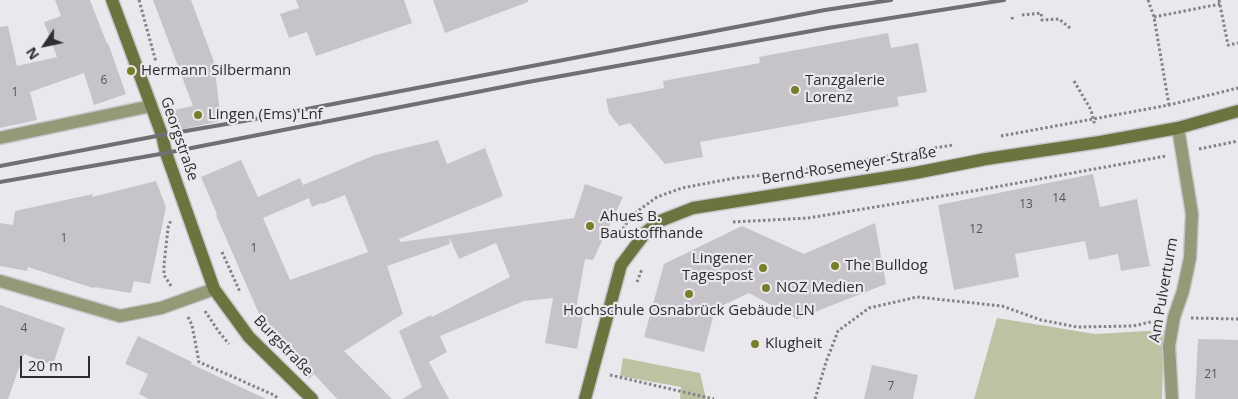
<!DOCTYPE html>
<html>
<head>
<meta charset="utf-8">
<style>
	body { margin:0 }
	#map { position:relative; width:1238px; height:399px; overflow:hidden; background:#eae8ed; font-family:"Open Sans",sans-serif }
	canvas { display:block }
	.north { position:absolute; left:20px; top:20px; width:50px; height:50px; -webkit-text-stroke:4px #eae8ed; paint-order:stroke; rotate:236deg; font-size:14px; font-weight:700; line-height:20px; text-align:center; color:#2e2d2f }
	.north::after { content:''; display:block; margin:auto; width:18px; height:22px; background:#2e2d2f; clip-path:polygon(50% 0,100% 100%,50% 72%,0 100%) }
	.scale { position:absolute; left:20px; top:356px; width:70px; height:22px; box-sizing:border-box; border:2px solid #2e2d2f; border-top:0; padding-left:6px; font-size:15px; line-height:18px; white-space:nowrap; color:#2e2d2f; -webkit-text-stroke:4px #eae8ed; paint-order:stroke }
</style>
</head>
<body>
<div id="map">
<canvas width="1238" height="399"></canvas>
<div class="north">N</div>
<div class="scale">20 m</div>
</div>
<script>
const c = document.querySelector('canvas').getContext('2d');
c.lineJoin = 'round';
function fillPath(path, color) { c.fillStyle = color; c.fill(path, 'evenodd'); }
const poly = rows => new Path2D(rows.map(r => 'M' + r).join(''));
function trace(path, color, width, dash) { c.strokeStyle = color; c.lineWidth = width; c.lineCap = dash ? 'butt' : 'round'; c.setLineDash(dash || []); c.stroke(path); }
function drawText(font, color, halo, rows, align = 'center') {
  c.font = font + ' "Open Sans",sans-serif'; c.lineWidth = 4.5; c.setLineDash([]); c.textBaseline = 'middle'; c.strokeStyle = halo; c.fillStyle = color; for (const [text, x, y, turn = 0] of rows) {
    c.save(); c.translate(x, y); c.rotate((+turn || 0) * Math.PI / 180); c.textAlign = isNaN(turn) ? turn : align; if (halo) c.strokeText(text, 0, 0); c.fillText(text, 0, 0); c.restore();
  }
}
fillPath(poly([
	[997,318,1095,334,1164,330,1162,399,974,399],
	[623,358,700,373,706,399,680,399,681,387,620,376]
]), '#bdc2a3');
fillPath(poly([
	[55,0,90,0,107,44,108,43,126,94,94,105,84,73,30,92,37,120,0,128,0,27,8,26,17,66,57,57,44,22,61,16],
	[153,0,191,0,217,70,215,71,221,121,179,130,174,110,193,106],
	[296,0,404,0,412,23,316,56,307,32,289,38,280,14,299,8],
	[433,0,528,0,528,2,445,33],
	[888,33,891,48,918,43,927,92,897,97,899,106,700,142,703,157,665,164,630,123,619,126,609,113,606,99,664,88,663,81,760,63,759,57],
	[438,140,447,164,485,148,503,196,399,239,400,242,574,218,585,184,623,197,593,260,585,259,576,309,584,311,577,349,545,343,553,298,524,301,440,336,447,352,429,362,449,399,402,399,422,387,399,331,431,315,432,317,510,277,496,243,459,259,449,237,450,244,387,266,403,314,344,351,392,399,337,399,314,374,309,379,266,330,216,215,217,214,201,177,241,160,258,197,300,178,303,185,375,155],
	[305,188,312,207,321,203,322,204,345,195,368,252,290,280,263,218,309,198],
	[1093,174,1100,207,1137,199,1150,266,1121,271,1118,254,1089,260,1085,241,1015,254,1019,277,954,290,938,205],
	[156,181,166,207,150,284,134,281,131,293,94,287,93,288,28,267,27,271,0,266,0,223,13,225,15,211,93,194,92,197],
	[875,223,886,284,797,319,749,293,715,309,704,352,644,337,664,264,742,226,804,254],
	[0,305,65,328,53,365,24,354,8,399,0,399],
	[138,336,192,362,191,364,266,399,149,399,139,394,148,374,125,364],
	[1198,339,1238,340,1238,399,1195,399],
	[872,365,918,375,913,399,864,399]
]), '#c6c4c8');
const street = poly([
	[0,138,151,106],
	[0,281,120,316,161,308,214,289],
	[1172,399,1169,346,1174,317,1183,291,1190,258,1192,214,1178,128]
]);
const secondary = poly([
	[112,0,162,135,166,153,214,289,249,337,312,399],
	[585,399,621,265,646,232,660,221,693,208,915,173,986,159,1100,142,1178,128,1238,111]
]);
trace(street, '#c8c6cb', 15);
trace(secondary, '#c8c6cb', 15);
trace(poly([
	[139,0,156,62],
	[1148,0,1154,17,1169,105],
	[1219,0,1228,45,1238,43],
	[1022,15,1041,13,1042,20,1059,19,1070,28],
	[1012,17,1013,21],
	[1154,17,1220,4],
	[1074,81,1091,110,1095,126],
	[1001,136,1169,105,1238,88],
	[1199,149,1238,141],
	[733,222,808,218,979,190,1166,156],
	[623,229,631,216,657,197,682,188,735,178,783,173,953,145],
	[222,252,240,292],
	[637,282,642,269],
	[171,286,164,275,164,265,168,228,171,220],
	[205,311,219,332,229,344],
	[188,317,192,325,199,362,274,395,279,399],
	[1191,318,1238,319],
	[610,375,714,399],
	[815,399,826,362,838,331,869,308,917,297,1002,306,1041,320,1077,327,1133,326,1155,321]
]), '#848286', 3, [2.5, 2.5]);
trace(street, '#949977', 12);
trace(secondary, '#6c733f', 12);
trace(poly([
	[0,166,162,135,244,121,825,10,891,0],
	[0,182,166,153,528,82,828,28,1004,0]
]), '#716f72', 4);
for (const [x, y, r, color] of [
	[131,71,5,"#767e2a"],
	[795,90,5,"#767e2a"],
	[198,115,5,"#767e2a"],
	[590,226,5,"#767e2a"],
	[835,266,5,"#767e2a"],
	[763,268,5,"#767e2a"],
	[766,288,5,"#767e2a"],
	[689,294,5,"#767e2a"],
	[755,344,5,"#767e2a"]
]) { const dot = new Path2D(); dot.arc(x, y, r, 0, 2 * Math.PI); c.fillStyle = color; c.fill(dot); trace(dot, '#eae8ed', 2); }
drawText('12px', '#545355', null, [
	["6",104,81],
	["1",15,93],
	["14",1059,199],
	["13",1026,205],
	["12",976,230],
	["1",64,239],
	["1",254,249],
	["4",24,329],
	["21",1211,375],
	["7",891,387]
]);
drawText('15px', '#2e2d2f', '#eae8ed', [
	["Hermann Silbermann",141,71],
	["Tanzgalerie",805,81],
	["Lorenz",805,98],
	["Lingen (Ems) Lnf",208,115],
	["Ahues B.",600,217],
	["Baustoffhande",600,234],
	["Lingener",753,259,"right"],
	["Tagespost",753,276,"right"],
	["The Bulldog",845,266],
	["NOZ Medien",776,288],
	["Hochschule Osnabrück Gebäude LN",689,311,"center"],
	["Klugheit",765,344]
], 'left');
drawText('15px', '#2e2d2f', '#eae8ed', [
	["Georgstraße",179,139,71],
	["Bernd-Rosemeyer-Straße",849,166,-9],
	["Am Pulverturm",1164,290,-80],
	["Burgstraße",283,346,46]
]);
</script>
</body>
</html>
